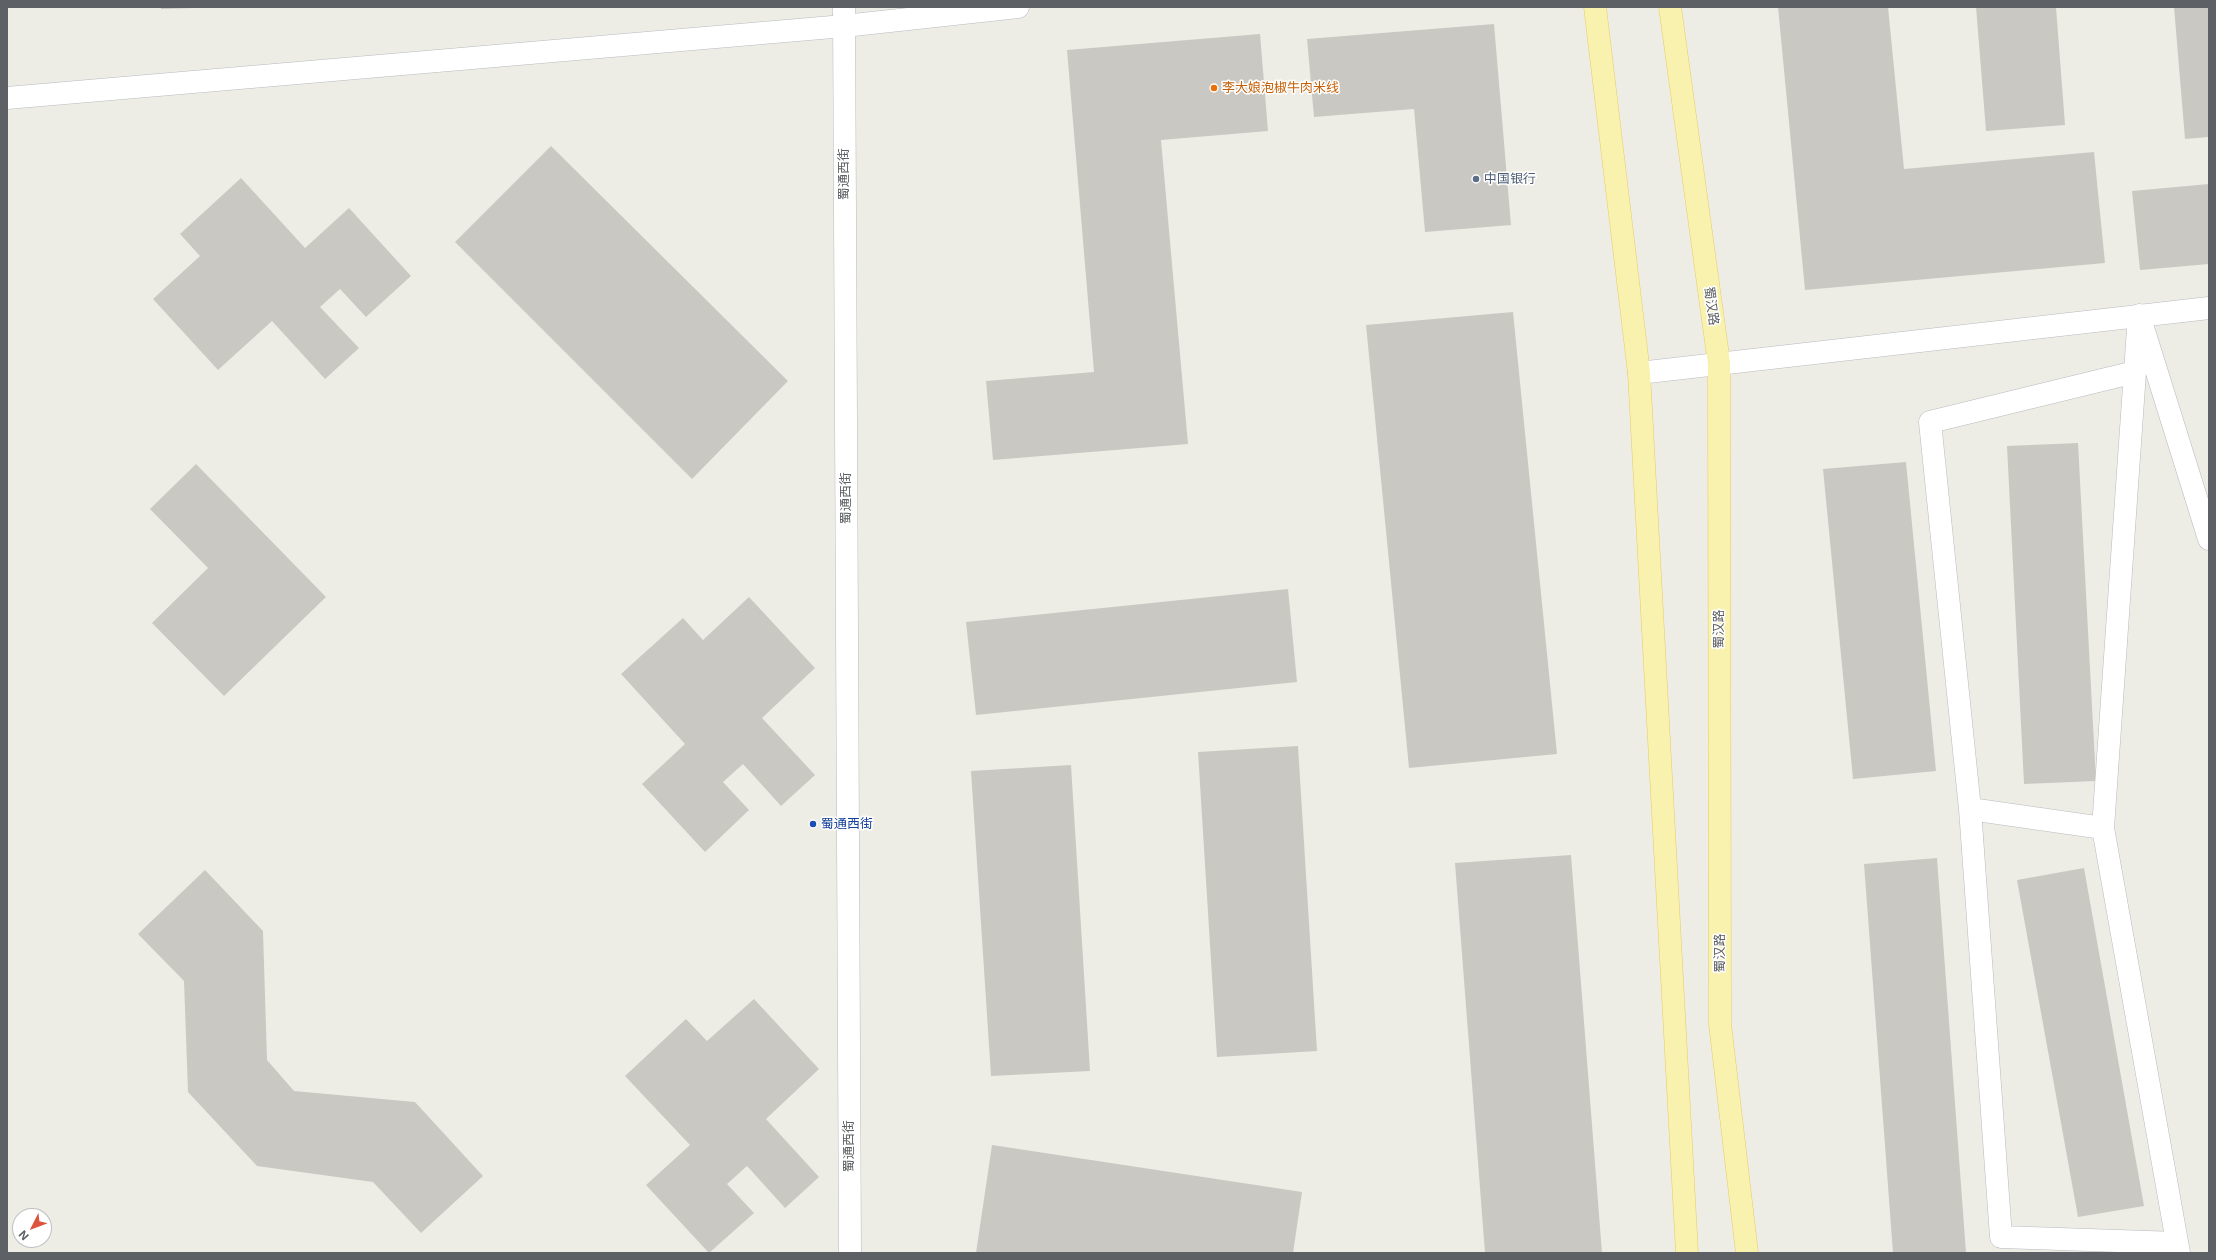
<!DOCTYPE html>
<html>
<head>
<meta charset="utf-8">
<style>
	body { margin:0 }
	#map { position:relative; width:2216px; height:1260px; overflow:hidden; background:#eeede5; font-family:Inter,sans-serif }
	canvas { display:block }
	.frame { position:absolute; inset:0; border:8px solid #5d6064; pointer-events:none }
	.north { position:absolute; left:12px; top:1208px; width:40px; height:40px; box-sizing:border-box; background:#fff; border:1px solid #bebfc1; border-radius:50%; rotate:228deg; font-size:11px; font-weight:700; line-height:16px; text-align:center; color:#5d6064 }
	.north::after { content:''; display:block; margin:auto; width:14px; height:18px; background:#dc543d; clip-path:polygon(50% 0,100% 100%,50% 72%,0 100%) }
</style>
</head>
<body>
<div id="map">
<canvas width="2216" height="1260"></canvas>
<div class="frame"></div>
<div class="north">N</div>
</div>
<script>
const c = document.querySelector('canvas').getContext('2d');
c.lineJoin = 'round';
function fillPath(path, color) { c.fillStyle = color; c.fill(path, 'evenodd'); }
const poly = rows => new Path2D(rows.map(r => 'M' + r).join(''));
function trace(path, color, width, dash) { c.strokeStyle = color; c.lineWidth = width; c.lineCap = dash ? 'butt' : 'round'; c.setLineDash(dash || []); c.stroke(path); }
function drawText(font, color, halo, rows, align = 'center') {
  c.font = font + ' Inter,"Noto Sans SC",sans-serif'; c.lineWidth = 3; c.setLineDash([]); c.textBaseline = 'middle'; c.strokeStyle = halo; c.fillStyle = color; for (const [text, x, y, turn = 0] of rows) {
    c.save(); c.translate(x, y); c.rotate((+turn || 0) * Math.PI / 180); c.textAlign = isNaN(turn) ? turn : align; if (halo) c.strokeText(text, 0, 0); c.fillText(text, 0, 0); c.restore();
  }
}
fillPath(poly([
	[161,7,196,7,196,8,161,9],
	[1778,7,1888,7,1904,169,2094,152,2105,263,1805,290],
	[1976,7,2056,7,2065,125,1986,131],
	[2174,7,2209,7,2209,137,2185,139],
	[1494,24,1511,225,1425,232,1414,109,1314,117,1307,39],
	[1260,34,1268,131,1161,140,1188,444,993,460,986,381,1094,372,1067,50],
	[551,146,788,381,692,479,455,242],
	[241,178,305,248,349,208,411,276,366,317,340,289,320,307,359,348,325,379,272,321,218,370,153,299,200,256,180,234],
	[2209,184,2209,264,2140,270,2132,191],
	[1513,312,1557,754,1409,768,1366,325],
	[2078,443,2096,781,2024,784,2007,446],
	[1906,462,1936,771,1853,779,1823,469],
	[196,464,326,597,224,696,152,623,208,568,150,509],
	[1288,589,1297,682,976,715,966,622],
	[749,597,815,668,762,718,815,775,781,806,743,764,723,782,749,810,705,852,642,784,685,744,621,674,683,618,703,640],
	[1298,746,1317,1051,1217,1057,1198,752],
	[1071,765,1090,1071,991,1076,971,771],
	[1571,855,1602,1253,1485,1253,1455,863],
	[1937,858,1966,1253,1893,1253,1864,864],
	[2084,868,2144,1206,2078,1217,2017,880],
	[205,870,263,931,267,1060,294,1091,415,1102,483,1176,421,1233,373,1182,257,1166,188,1092,184,981,138,934],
	[754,999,819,1069,766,1119,819,1177,785,1208,747,1166,727,1184,754,1213,709,1253,646,1185,690,1145,625,1076,686,1019,707,1041],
	[992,1145,1302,1192,1293,1253,976,1253]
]), '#cac8c2');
const service = poly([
	[1970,809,2001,1237,2177,1243],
	[2103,828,1970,809,1930,422,2135,372],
	[2179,1253,2103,828,2139,315,2209,539]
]);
const minor = poly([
	[844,7,850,1253],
	[7,98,844,26,1018,7],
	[1639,373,2209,308]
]);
const primary = poly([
	[1595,7,1639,373,1687,1253],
	[1670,7,1719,363,1720,1024,1747,1253]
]);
trace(service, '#b7babe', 23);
trace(minor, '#b7babe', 23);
trace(primary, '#e7cb65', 23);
trace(service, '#fff', 22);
trace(minor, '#fff', 22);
trace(primary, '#f9f2af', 22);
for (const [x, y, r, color] of [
	[1214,88,4,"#e8710a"],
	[1476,179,4,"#5c6f8a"],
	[813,824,4,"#1a4fb4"]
]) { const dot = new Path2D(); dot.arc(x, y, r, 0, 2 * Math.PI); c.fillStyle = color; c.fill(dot); trace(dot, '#fff', 1.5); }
drawText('13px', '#c56008', '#fff', [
	["李大娘泡椒牛肉米线",1222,88]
], 'left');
drawText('13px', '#5d6064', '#fff', [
	["蜀通西街",844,174,-90],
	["蜀汉路",1711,306,82],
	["蜀通西街",846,498,-90],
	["蜀汉路",1719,629,-90],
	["蜀汉路",1720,953,-90],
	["蜀通西街",849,1146,-90]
]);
drawText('13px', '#4e5e75', '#fff', [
	["中国银行",1484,179]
], 'left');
drawText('13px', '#164399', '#fff', [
	["蜀通西街",821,824]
], 'left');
</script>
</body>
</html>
